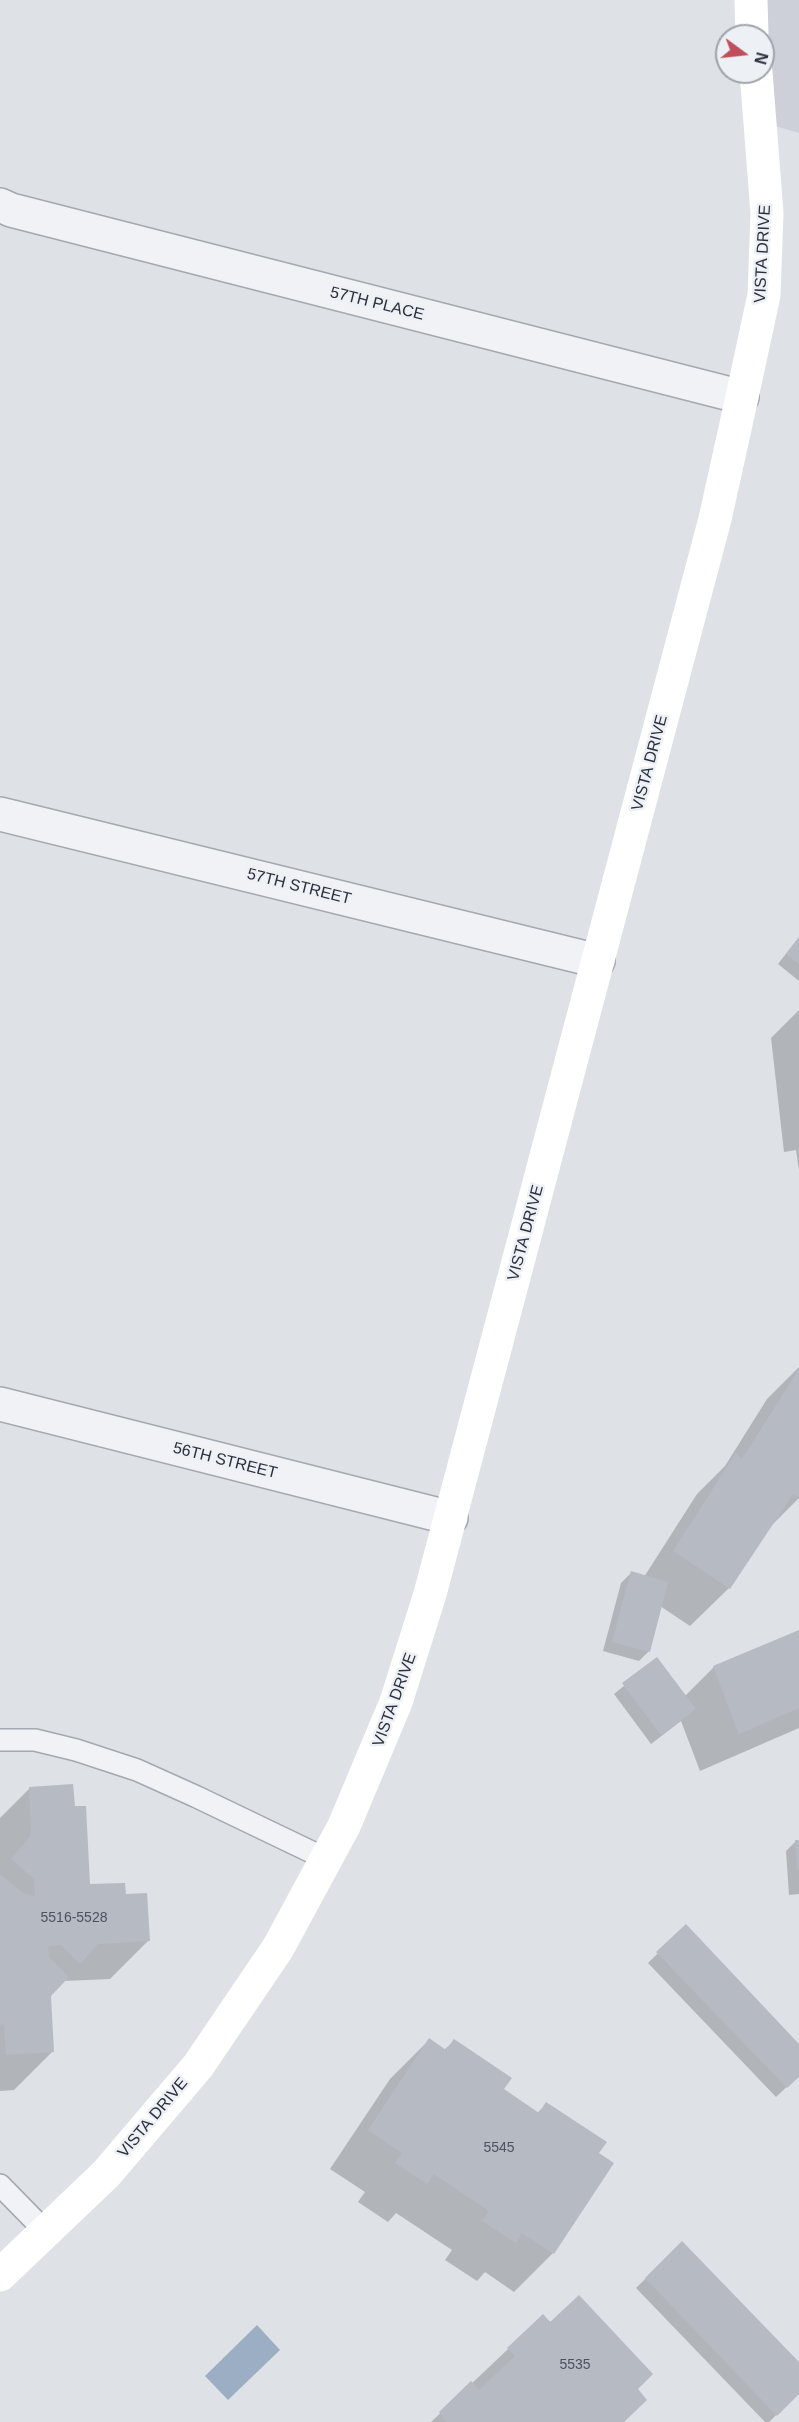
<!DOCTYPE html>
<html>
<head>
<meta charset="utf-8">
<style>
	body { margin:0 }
	#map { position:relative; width:799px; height:2422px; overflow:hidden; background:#dee1e6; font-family:Helvetica,sans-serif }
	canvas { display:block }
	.north { position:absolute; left:715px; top:24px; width:60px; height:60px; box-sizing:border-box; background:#edf0f4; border:2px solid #9fa3aa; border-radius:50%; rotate:105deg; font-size:16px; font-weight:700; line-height:24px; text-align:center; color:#292f3c }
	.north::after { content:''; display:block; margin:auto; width:21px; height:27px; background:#c04f5c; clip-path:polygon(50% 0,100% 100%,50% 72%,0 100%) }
</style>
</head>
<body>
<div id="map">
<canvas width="799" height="2422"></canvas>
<div class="north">N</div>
</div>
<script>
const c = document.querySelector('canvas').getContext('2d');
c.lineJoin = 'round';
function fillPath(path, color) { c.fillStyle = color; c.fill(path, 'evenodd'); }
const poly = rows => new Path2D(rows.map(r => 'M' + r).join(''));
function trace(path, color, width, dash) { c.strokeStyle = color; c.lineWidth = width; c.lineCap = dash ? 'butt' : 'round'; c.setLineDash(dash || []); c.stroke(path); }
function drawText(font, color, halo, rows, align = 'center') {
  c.font = font + ' Helvetica,sans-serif'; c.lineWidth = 5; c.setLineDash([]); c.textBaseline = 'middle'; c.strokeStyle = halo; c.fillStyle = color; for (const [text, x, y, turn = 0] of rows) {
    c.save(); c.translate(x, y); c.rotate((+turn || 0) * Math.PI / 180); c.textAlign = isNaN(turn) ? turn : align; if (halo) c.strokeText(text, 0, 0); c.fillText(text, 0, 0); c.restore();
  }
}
fillPath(poly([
	[751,0,799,0,799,133,761,122,763,36]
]), '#cdd0d8');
fillPath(poly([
	[257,2325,280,2350,228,2400,205,2376]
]), '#9caec3');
fillPath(poly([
	[799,937,799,981,778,964],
	[799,1010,799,1171,796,1150,784,1152,771,1038],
	[799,1367,799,1498,768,1529,729,1588,690,1626,660,1606,649,1651,639,1661,603,1651,621,1583,631,1573,644,1577,697,1494,725,1466,767,1399],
	[799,1632,799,1728,700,1771,681,1721,651,1744,614,1694,657,1659,685,1696,714,1667],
	[29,1789,73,1808,89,1886,124,1896,149,1940,110,1979,63,1981,49,1996,53,2051,14,2090,0,2091,0,1818],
	[796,1841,799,1841,799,1894,789,1895,786,1851],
	[686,1926,799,2046,799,2075,776,2097,648,1963],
	[429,2040,444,2050,454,2041,502,2090,537,2113,547,2104,597,2154,612,2164,553,2253,514,2292,485,2272,477,2281,445,2260,452,2250,396,2213,388,2222,358,2202,365,2192,330,2169,390,2079],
	[682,2243,799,2365,799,2393,769,2422,765,2422,636,2288],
	[543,2316,636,2389,623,2422,431,2422]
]), '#0003');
fillPath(poly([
	[799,937,799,964,786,954],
	[799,1369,799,1498,793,1494,730,1589,673,1551,736,1453,742,1459],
	[631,1571,668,1582,650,1652,612,1642],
	[799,1630,799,1708,739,1734,713,1666],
	[657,1657,696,1709,661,1735,622,1683],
	[73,1784,75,1806,86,1806,90,1884,125,1883,126,1894,147,1893,150,1941,98,1944,80,1964,61,1945,48,1946,49,1957,69,1977,51,1996,54,2052,6,2055,4,2024,0,2025,0,1874,23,1893,35,1896,34,1879,11,1859,31,1835,29,1787],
	[795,1840,799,1840,799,1869,797,1869],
	[686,1924,799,2044,799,2077,787,2088,656,1952],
	[429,2038,446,2050,454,2039,512,2078,504,2089,539,2113,546,2102,607,2142,599,2153,614,2163,554,2254,522,2233,516,2243,482,2221,489,2211,434,2174,427,2184,395,2163,402,2153,368,2130],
	[682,2241,799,2362,799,2394,777,2416,645,2278],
	[579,2295,653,2374,638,2389,647,2400,624,2422,446,2422,439,2412,471,2381,479,2390,515,2356,507,2348,543,2314,550,2322]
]), '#b6bac2');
const lane = poly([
	[0,1740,35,1740,76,1750,137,1770,197,1797,326,1859],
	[0,2185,46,2232]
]);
const street = poly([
	[0,205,11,210,742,397],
	[0,814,598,961],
	[0,1404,451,1518]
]);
trace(lane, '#a4a8b0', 24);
trace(street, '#a4a8b0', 36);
trace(lane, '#f1f2f5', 21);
trace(street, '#f1f2f5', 33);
trace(poly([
	[751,0,752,36],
	[0,2275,106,2174,198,2066,278,1948,344,1826,396,1702,430,1594,681,647,715,519,742,397,764,295,767,213,756,72]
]), '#fff', 33);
drawText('14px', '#4c525e', null, [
	["5516-5528",74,1918],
	["5545",499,2148],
	["5535",575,2365]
]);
drawText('16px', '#292f3c', '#edf0f4', [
	["VISTA DRIVE",763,254,-87],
	["57TH PLACE",377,304,14],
	["VISTA DRIVE",650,763,-75],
	["57TH STREET",299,887,14],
	["VISTA DRIVE",526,1233,-75],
	["56TH STREET",225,1461,14],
	["VISTA DRIVE",395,1700,-70],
	["VISTA DRIVE",153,2118,-50]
]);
</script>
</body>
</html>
